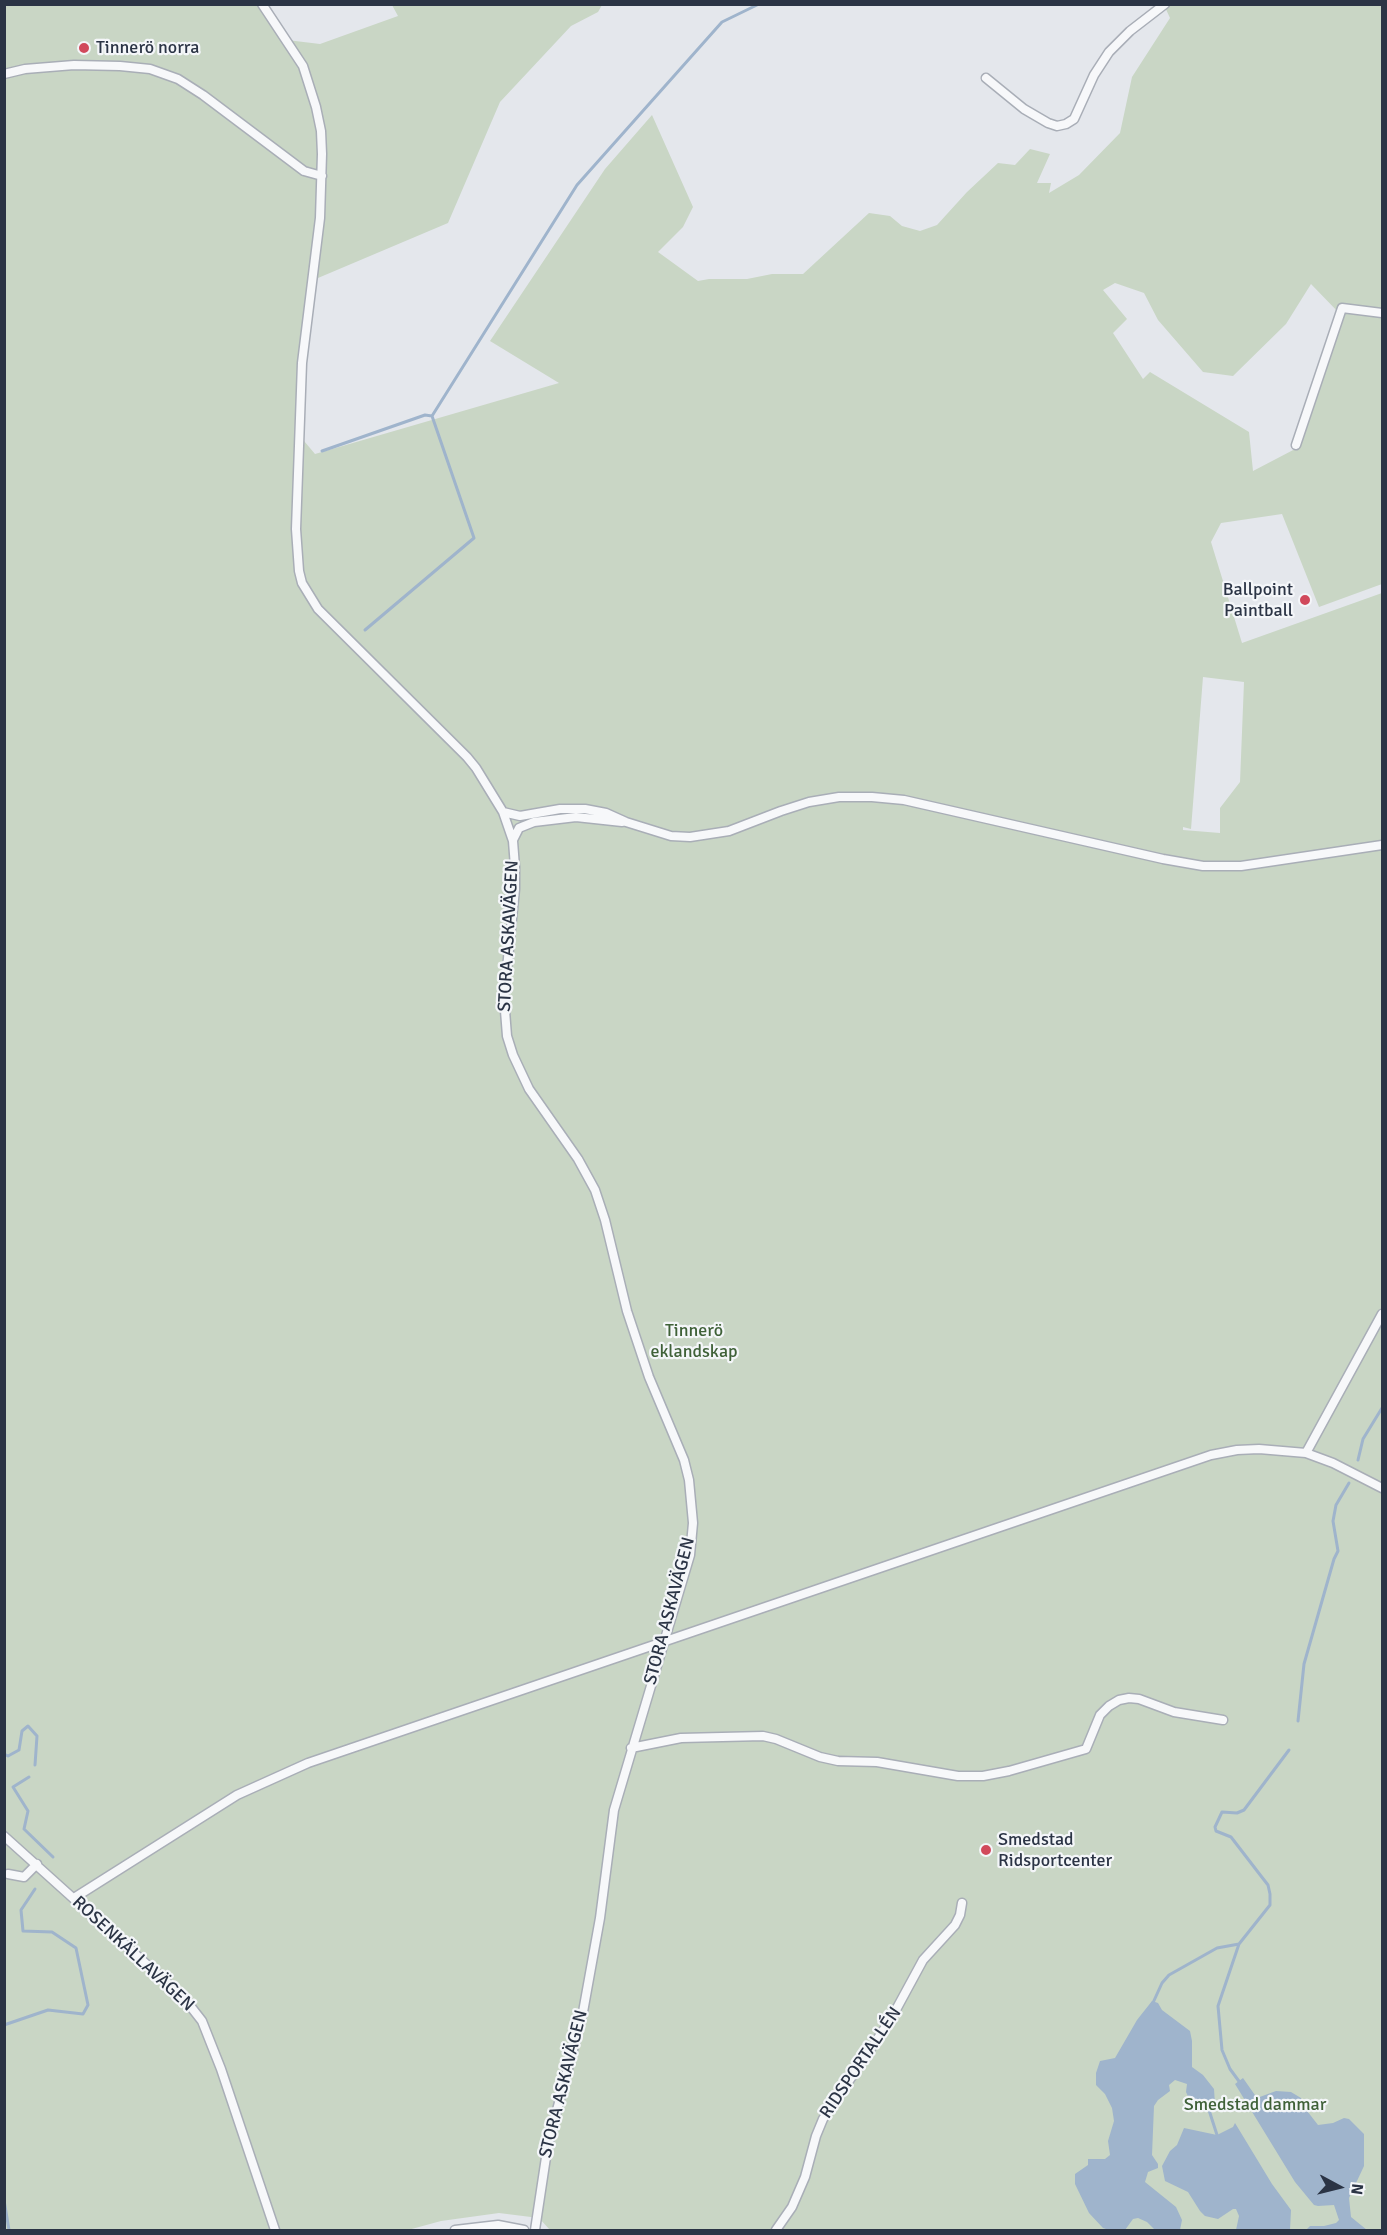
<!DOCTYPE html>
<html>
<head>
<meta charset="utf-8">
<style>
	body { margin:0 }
	#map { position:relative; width:1387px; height:2235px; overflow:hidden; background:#e4e7ec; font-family:Signika,sans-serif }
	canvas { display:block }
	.frame { position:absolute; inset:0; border:6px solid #2b3445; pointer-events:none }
	.north { position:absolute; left:1309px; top:2157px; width:60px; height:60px; -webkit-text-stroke:4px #f4f6f9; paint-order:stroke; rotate:97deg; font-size:16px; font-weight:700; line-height:24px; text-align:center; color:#2b3445 }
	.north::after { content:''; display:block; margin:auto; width:21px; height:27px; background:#2b3445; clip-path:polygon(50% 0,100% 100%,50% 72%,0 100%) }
</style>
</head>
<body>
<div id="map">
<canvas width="1387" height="2235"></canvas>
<div class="frame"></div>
<div class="north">N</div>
</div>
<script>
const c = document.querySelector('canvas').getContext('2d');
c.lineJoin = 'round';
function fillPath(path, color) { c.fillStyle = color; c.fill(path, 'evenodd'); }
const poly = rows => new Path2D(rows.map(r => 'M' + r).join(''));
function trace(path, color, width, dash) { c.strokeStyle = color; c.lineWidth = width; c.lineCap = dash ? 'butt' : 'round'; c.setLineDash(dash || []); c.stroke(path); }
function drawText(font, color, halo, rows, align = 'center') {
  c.font = font + ' Signika,sans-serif'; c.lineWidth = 4.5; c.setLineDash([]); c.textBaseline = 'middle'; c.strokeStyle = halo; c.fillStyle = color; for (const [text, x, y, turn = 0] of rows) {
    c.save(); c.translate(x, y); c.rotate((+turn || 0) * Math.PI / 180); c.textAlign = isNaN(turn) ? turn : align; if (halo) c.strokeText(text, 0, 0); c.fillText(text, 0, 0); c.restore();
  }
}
fillPath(poly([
	[5,5,264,5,287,40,320,44,398,16,392,5,602,5,598,12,571,26,500,102,448,223,318,278,316,250,299,435,315,454,559,383,490,341,605,169,652,115,693,207,683,227,658,252,698,281,709,279,747,279,772,274,803,274,869,213,890,216,902,226,920,231,937,225,967,192,998,163,1015,165,1030,149,1050,154,1037,183,1051,183,1049,193,1079,175,1120,133,1132,77,1170,18,1164,5,1382,5,1382,584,1319,607,1282,514,1221,523,1211,542,1242,643,1382,593,1382,2230,550,2230,539,2218,499,2213,441,2221,408,2230,5,2230],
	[1115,283,1144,293,1158,320,1203,372,1233,376,1286,324,1311,284,1341,315,1297,448,1253,471,1249,432,1150,372,1143,379,1113,333,1127,319,1103,290],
	[1203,677,1244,682,1240,782,1220,808,1220,833,1183,830,1183,827,1191,829]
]), '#c9d6c5');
fillPath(poly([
	[1152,2001,1158,2003,1162,2010,1190,2031,1192,2041,1192,2067,1203,2075,1214,2089,1215,2104,1209,2110,1193,2107,1186,2092,1187,2084,1175,2080,1169,2085,1170,2091,1158,2100,1154,2106,1152,2155,1158,2164,1158,2168,1148,2172,1145,2182,1176,2207,1182,2220,1180,2230,1155,2230,1147,2222,1138,2218,1133,2219,1125,2230,1109,2230,1103,2228,1089,2213,1075,2184,1075,2174,1088,2165,1088,2159,1105,2159,1110,2155,1108,2141,1114,2121,1112,2108,1105,2094,1096,2085,1096,2073,1100,2061,1115,2058,1137,2020],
	[1243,2078,1257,2098,1276,2091,1291,2092,1301,2098,1304,2107,1318,2125,1333,2123,1344,2118,1349,2119,1364,2134,1364,2166,1349,2198,1351,2217,1367,2230,1306,2230,1310,2226,1324,2226,1336,2223,1339,2220,1334,2205,1318,2206,1314,2205,1295,2182,1235,2084],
	[1235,2123,1272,2184,1291,2210,1290,2230,1236,2230,1239,2216,1236,2209,1233,2209,1218,2219,1205,2216,1200,2211,1188,2192,1165,2181,1162,2166,1170,2151,1177,2145,1184,2128,1217,2135,1233,2127]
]), '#9fb4cc');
trace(poly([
	[322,451,425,415,432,416],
	[365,630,474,538,432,416,577,185,722,22,759,4],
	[1358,1460,1363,1439,1382,1408],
	[1298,1721,1304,1664,1334,1559,1338,1551,1333,1521,1336,1505,1349,1483],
	[4,1754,8,1756,19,1750,22,1731,28,1726,37,1736,35,1765],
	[29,1777,13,1787,28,1811,24,1829,53,1857],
	[1152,2005,1162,1983,1169,1975,1217,1948,1239,1944],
	[4,2025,48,2010,83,2014,88,2005,76,1948,52,1932,23,1931,21,1910,35,1889],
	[1241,2084,1230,2069,1222,2050,1218,2006,1239,1944,1270,1905,1270,1894,1268,1885,1261,1876,1231,1837,1216,1831,1215,1827,1222,1812,1237,1813,1244,1810,1289,1750],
	[1208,2107,1218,2138],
	[4,2200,9,2230]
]), '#9fb4cc', 3);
const minor = poly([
	[262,4,303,66,316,107,321,131,322,154,320,218,302,363,296,529,299,571,302,583,318,609,467,757,476,768,503,812,520,816,560,809,585,809,606,813,626,822,671,836,690,837,729,831,781,811,809,802,839,797,872,797,904,800,1163,859,1203,866,1241,866,1382,845],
	[4,74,25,69,74,65,120,66,150,69,178,79,203,95,304,171,322,176],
	[986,78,1024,109,1048,123,1057,126,1066,124,1074,119,1094,75,1109,52,1130,31,1165,4],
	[1296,445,1342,308,1382,313],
	[503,812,513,841,515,867,515,889,504,998,507,1036,513,1055,529,1089,578,1159,595,1190,605,1220,627,1311,649,1377,684,1460,689,1480,693,1523,690,1555,614,1810,600,1918,583,2012,548,2144,535,2230],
	[513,840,519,828,534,822,576,817,622,822],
	[1306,1453,1333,1463,1382,1488],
	[631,1748,681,1738,763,1736,776,1739,820,1757,838,1761,877,1762,958,1776,983,1776,1009,1771,1086,1749,1100,1715,1109,1706,1119,1700,1129,1698,1139,1699,1174,1712,1223,1720],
	[4,1836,184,1998,202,2021,221,2069,275,2230],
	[8,1874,24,1877,37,1864],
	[74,1898,237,1795,308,1763,1211,1455,1237,1450,1259,1449,1306,1453,1382,1314],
	[455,2230,498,2225,524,2230],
	[776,2230,792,2207,805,2177,816,2136,823,2119,891,2019,923,1960,955,1925,960,1915,962,1903]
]);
trace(minor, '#a9aeb7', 11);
trace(minor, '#f7f8fa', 8);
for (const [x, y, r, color] of [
	[84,48,6,"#d1495b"],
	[1305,600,6,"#d1495b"],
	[986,1850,6,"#d1495b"]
]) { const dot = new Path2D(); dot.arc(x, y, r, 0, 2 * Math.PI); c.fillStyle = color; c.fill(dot); trace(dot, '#f4f6f9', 2); }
drawText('18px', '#2b3445', '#f4f6f9', [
	["Tinnerö norra",96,48],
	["Ballpoint",1293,590,"right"],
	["Paintball",1293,611,"right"],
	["Smedstad",998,1840],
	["Ridsportcenter",998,1861]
], 'left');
drawText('18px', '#2b3445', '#f4f6f9', [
	["STORA ASKAVÄGEN",509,936,-87],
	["STORA ASKAVÄGEN",670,1611,-75],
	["ROSENKÄLLAVÄGEN",133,1954,43],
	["RIDSPORTALLÉN",861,2063,-56],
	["STORA ASKAVÄGEN",564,2084,-76]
]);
drawText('18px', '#3f6138', '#f4f6f9', [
	["Tinnerö",694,1331],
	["eklandskap",694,1352],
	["Smedstad dammar",1255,2105]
]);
</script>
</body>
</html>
